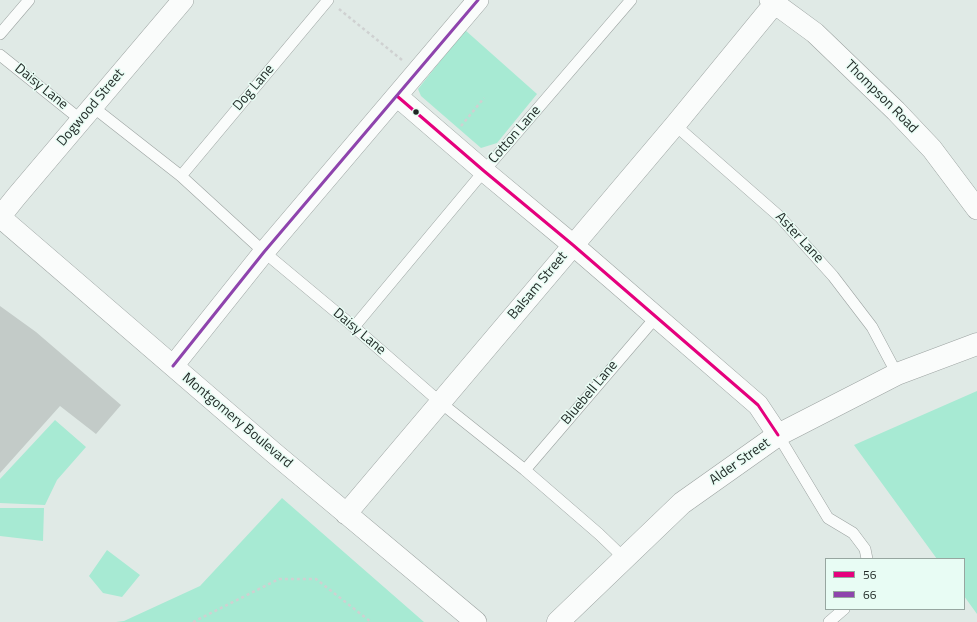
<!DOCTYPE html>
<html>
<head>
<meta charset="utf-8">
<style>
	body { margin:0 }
	#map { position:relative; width:977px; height:622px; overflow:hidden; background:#e0eae6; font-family:"Titillium Web",sans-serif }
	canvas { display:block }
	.legend { position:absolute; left:825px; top:558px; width:140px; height:52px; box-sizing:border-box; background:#e8fcf4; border:1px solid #97a6a0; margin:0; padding:5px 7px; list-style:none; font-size:12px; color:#1e2623 }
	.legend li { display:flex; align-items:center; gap:8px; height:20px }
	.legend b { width:20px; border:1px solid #97a6a0 }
</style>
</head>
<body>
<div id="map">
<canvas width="977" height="622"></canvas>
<ul class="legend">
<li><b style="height:5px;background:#e5007d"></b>56</li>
<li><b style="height:5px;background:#8e44ad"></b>66</li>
</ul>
</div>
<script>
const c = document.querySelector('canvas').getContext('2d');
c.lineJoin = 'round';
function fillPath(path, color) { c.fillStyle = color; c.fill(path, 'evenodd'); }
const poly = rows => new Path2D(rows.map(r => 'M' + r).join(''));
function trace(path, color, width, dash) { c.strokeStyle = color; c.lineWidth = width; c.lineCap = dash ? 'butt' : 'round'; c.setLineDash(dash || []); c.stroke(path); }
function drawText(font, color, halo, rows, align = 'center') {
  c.font = font + ' "Titillium Web",sans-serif'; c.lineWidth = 3; c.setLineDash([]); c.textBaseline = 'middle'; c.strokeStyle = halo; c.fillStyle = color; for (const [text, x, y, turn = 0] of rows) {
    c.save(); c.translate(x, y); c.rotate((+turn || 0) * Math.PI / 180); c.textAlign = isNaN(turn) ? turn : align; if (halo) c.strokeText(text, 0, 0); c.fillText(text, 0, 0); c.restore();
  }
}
fillPath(poly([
	[465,30,537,94,497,143,481,148,421,96,418,89],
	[977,391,977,614,964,596,964,559,937,559,854,445],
	[55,420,86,447,57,480,45,505,0,503,0,479],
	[282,498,424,622,116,622,124,621,200,586],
	[0,508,44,508,43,541,0,536],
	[107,550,140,575,122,597,103,593,89,576]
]), '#a7ead3');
fillPath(poly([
	[0,306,36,332,121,405,96,434,60,406,0,473]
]), '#c3cbc8');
const service = poly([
	[0,34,29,0],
	[0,55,81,120],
	[93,107,181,176,264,252,354,327,441,403,525,470,599,534,624,558],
	[675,125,780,217,833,276,872,327,897,374],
	[181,176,328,0],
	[354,327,484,171,631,0],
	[778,435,828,518,853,533,865,549,867,559],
	[525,470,656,317],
	[829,622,844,609]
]);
const minor = poly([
	[770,0,815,33,896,111,932,149,977,209],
	[397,96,484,171,573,245,758,405,778,435],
	[0,217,274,453,476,622],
	[0,217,16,197,183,0],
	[173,366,264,252,478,0],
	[346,514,675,125,775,3]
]);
const tertiary = poly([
	[558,622,682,503,778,435,897,374,977,344]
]);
trace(service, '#9ba2a0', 12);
trace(minor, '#9ba2a0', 22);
trace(tertiary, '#9ba2a0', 23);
trace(poly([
	[339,9,402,60],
	[461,126,484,98],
	[193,622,279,579,316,579,371,622]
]), '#cfd1d1', 2.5, [3, 3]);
trace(service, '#fafcfb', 11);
trace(minor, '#fafcfb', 21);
trace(tertiary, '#fafcfb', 22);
trace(poly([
	[397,96,484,171,573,245,758,405,778,435]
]), '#e5007d', 3);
trace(poly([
	[173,366,264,252,478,0]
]), '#8e44ad', 3);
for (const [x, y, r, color] of [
	[416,112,3.5,"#1e2623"]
]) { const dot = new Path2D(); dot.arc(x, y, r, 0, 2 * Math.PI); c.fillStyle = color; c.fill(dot); trace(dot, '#e8fcf4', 1.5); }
drawText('14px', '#1e2623', '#e8fcf4', [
	["Daisy Lane",41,87,39],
	["Dog Lane",254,88,-50],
	["Thompson Road",881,97,45],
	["Dogwood Street",91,108,-50],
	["Cotton Lane",515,135,-49],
	["Aster Lane",799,238,47],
	["Balsam Street",538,286,-50],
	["Daisy Lane",359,332,40],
	["Bluebell Lane",590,393,-50],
	["Montgomery Boulevard",237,421,40],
	["Alder Street",740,462,-35]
]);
</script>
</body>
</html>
